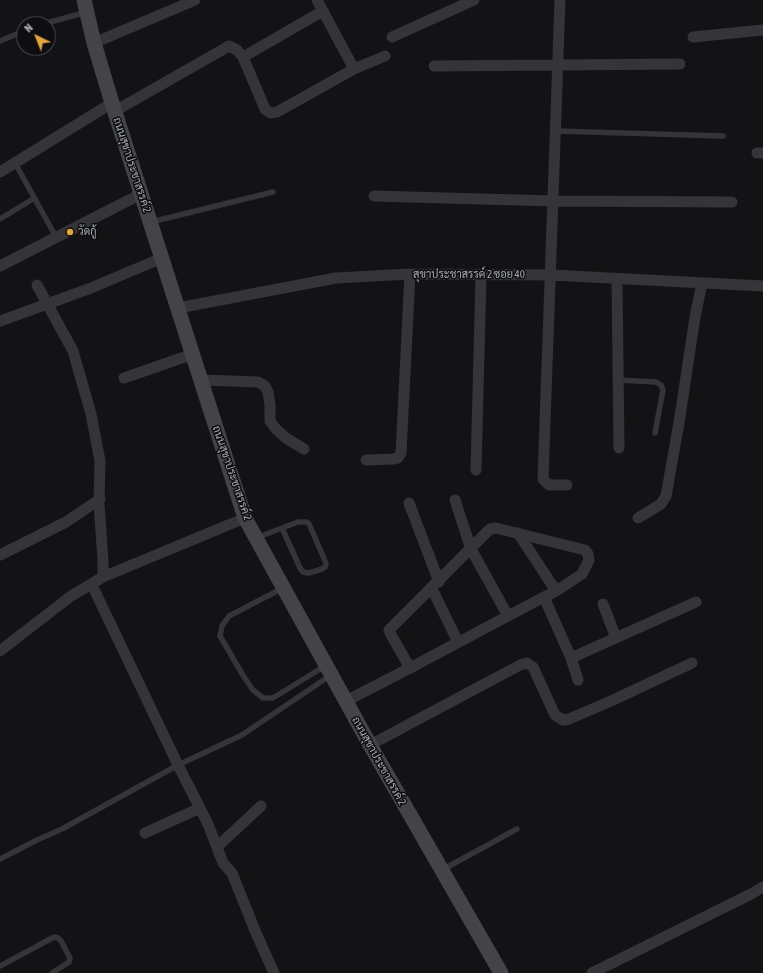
<!DOCTYPE html>
<html>
<head>
<meta charset="utf-8">
<style>
	body { margin:0 }
	#map { position:relative; width:763px; height:973px; overflow:hidden; background:#131315; font-family:"Asap Condensed",sans-serif }
	canvas { display:block }
	.north { position:absolute; left:16px; top:16px; width:40px; height:40px; box-sizing:border-box; background:#0e0e10; border:1px solid #4b4d52; border-radius:50%; rotate:317deg; font-size:11px; font-weight:700; line-height:16px; text-align:center; color:#a6abb4 }
	.north::after { content:''; display:block; margin:auto; width:14px; height:18px; background:#e1a53e; clip-path:polygon(50% 0,100% 100%,50% 72%,0 100%) }
</style>
</head>
<body>
<div id="map">
<canvas width="763" height="973"></canvas>
<div class="north">N</div>
</div>
<script>
const c = document.querySelector('canvas').getContext('2d');
c.lineJoin = 'round';
const poly = rows => new Path2D(rows.map(r => 'M' + r).join(''));
function trace(path, color, width, dash) { c.strokeStyle = color; c.lineWidth = width; c.lineCap = dash ? 'butt' : 'round'; c.setLineDash(dash || []); c.stroke(path); }
function drawText(font, color, halo, rows, align = 'center') {
  c.font = font + ' "Asap Condensed",Sarabun,sans-serif'; c.lineWidth = 3; c.setLineDash([]); c.textBaseline = 'middle'; c.strokeStyle = halo; c.fillStyle = color; for (const [text, x, y, turn = 0] of rows) {
    c.save(); c.translate(x, y); c.rotate((+turn || 0) * Math.PI / 180); c.textAlign = isNaN(turn) ? turn : align; if (halo) c.strokeText(text, 0, 0); c.fillText(text, 0, 0); c.restore();
  }
}
trace(poly([
	[43,24,87,12],
	[0,41,24,31],
	[556,131,723,136],
	[15,163,56,237],
	[0,219,33,199],
	[151,222,273,192],
	[618,380,656,382,661,385,663,390,655,433],
	[256,538,282,528,298,522,307,522,309,524,326,563,325,567,322,569,309,573,303,572,300,568,282,528],
	[283,588,229,616,222,626,220,636,244,677,253,690,263,698,273,698,325,666],
	[0,859,37,840,62,829,178,765,242,735,331,675],
	[442,870,517,829],
	[0,966,54,937,58,938,61,941,70,958,69,962,52,973]
]), '#353539', 5.5);
trace(poly([
	[317,0,354,69],
	[560,0,543,479,549,485,567,485],
	[392,37,474,0],
	[693,37,763,30],
	[94,43,195,0],
	[243,57,323,11],
	[434,66,680,64],
	[115,111,229,46,237,50,243,57,265,109,270,113,277,112,354,69,385,56],
	[757,153,763,153],
	[0,172,112,103],
	[374,196,554,201,732,202],
	[0,266,141,194],
	[617,279,619,448],
	[37,285,73,351,91,414,100,461,99,504,103,560,103,577],
	[178,308,336,278,410,274,551,275,763,286],
	[0,321,91,288,162,258],
	[124,378,193,354],
	[201,380,258,382,265,386,268,392,270,405,270,421,276,429,286,438,304,449],
	[366,460,393,459,398,458,401,453,410,274],
	[476,470,481,275],
	[455,500,471,549,508,616],
	[409,503,439,582],
	[638,518,661,504,666,496,679,423,695,317,702,283],
	[518,533,556,591],
	[0,555,66,522,100,499],
	[92,585,178,765,208,824,223,863,232,873,256,933,274,973],
	[432,589,458,642],
	[544,597,571,658,578,680],
	[603,604,616,638],
	[0,651,71,596,103,577,245,518],
	[571,658,696,602],
	[346,701,410,668,508,616,544,597,556,591,582,574,589,560,588,554,585,550,496,528,490,529,389,630,390,633,410,668],
	[370,745,520,665,527,663,533,667,555,715,563,720,569,719,611,701,692,663],
	[145,833,200,808],
	[217,847,261,806],
	[592,973,751,894,763,887]
]), '#353539', 11);
trace(poly([
	[84,0,94,43,112,103,245,518,370,745,501,973]
]), '#434449', 15);
for (const [x, y, r, color] of [
	[70,232,4,"#e1a53e"]
]) { const dot = new Path2D(); dot.arc(x, y, r, 0, 2 * Math.PI); c.fillStyle = color; c.fill(dot); trace(dot, '#0e0e10', 1.5); }
drawText('11px', '#a6abb4', '#0e0e10', [
	["ถนนสุขาประชาสรรค์ 2",132,165,72],
	["สุขาประชาสรรค์ 2 ซอย 40",469,275],
	["ถนนสุขาประชาสรรค์ 2",232,473,71],
	["ถนนสุขาประชาสรรค์ 2",379,761,61]
]);
drawText('11px', '#a6abb4', '#0e0e10', [
	["วัดกู้",78,232]
], 'left');
</script>
</body>
</html>
